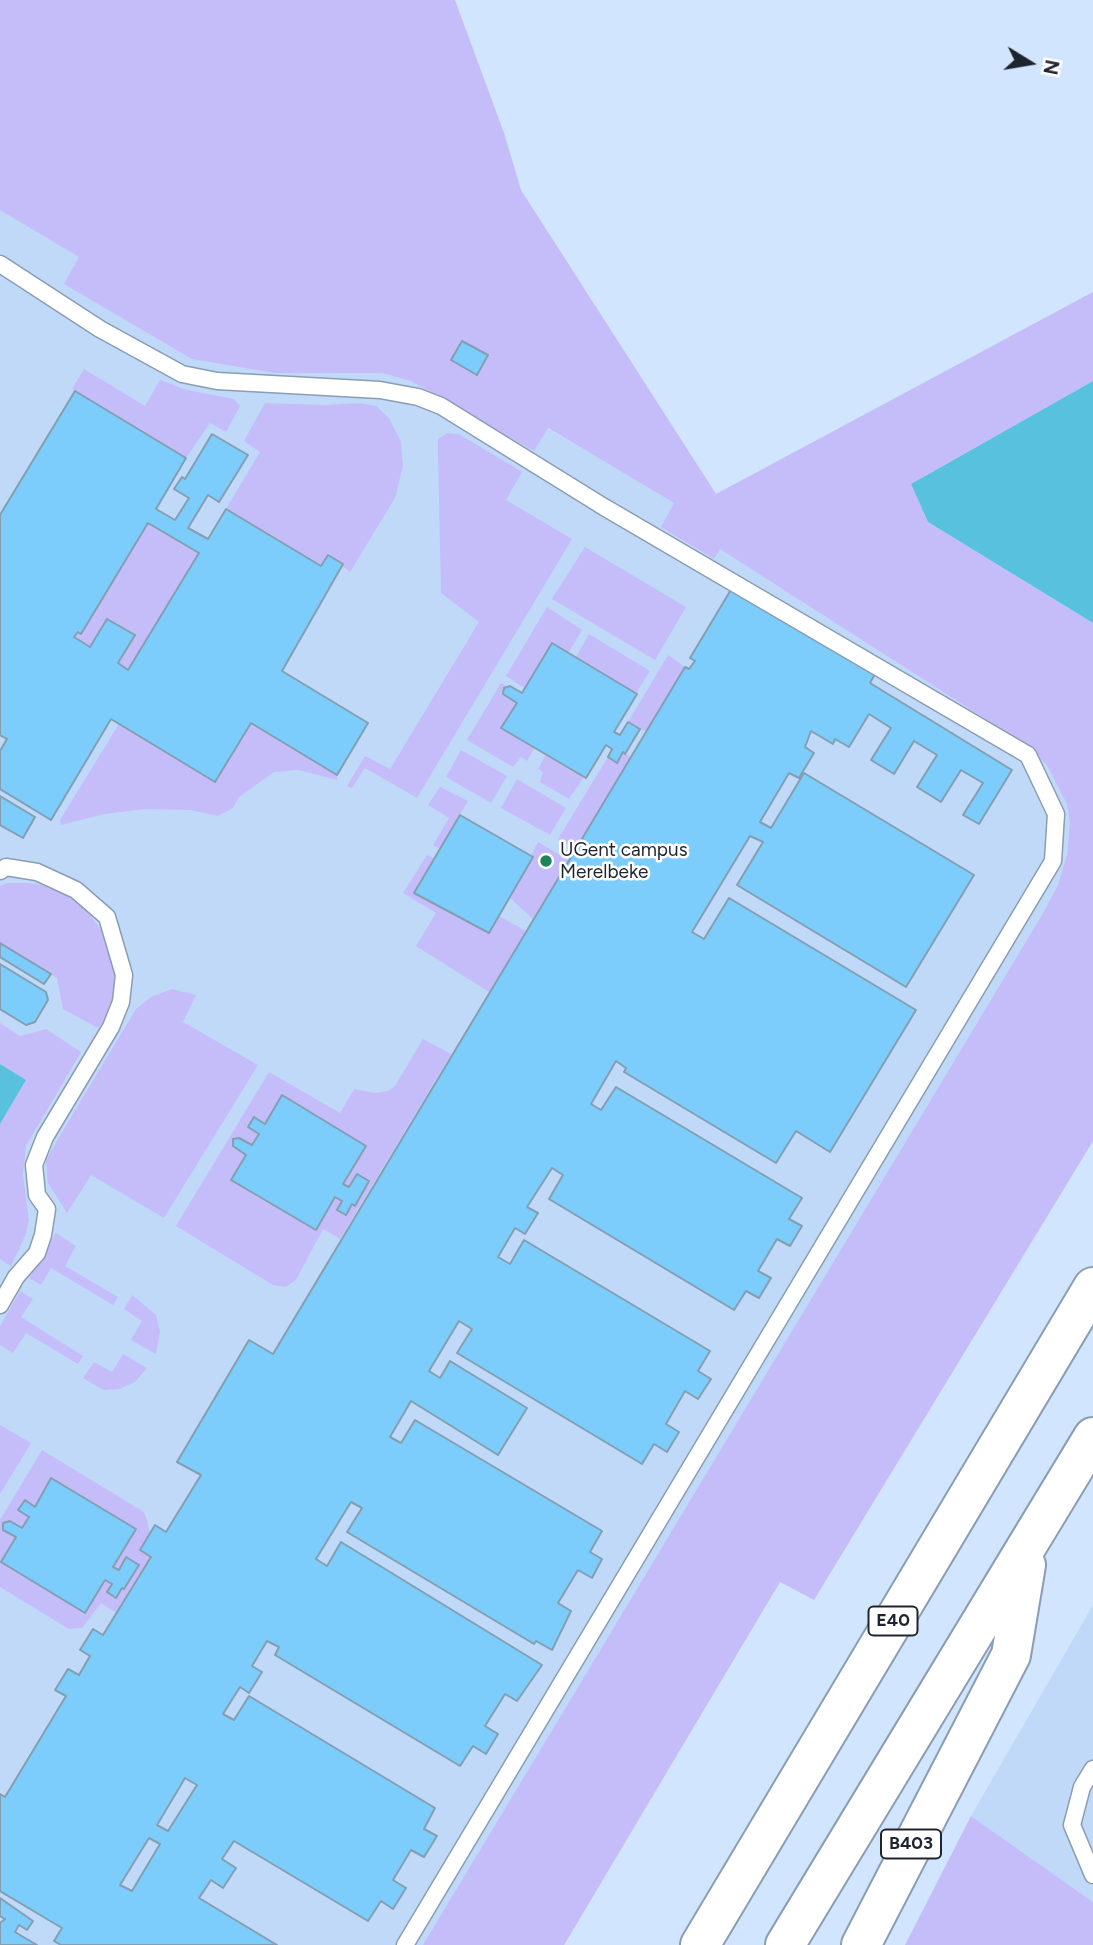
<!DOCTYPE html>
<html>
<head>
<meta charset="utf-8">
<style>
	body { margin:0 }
	#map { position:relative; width:1093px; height:1945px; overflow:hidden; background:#d1e5fe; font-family:Figtree,sans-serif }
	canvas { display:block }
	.north { position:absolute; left:995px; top:28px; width:70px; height:70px; -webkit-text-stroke:5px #fff; paint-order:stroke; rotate:101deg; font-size:19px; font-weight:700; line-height:28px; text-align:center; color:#1e252e }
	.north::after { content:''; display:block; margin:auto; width:24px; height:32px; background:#1e252e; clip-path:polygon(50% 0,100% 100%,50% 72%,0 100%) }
</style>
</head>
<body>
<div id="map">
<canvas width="1093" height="1945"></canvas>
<div class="north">N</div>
</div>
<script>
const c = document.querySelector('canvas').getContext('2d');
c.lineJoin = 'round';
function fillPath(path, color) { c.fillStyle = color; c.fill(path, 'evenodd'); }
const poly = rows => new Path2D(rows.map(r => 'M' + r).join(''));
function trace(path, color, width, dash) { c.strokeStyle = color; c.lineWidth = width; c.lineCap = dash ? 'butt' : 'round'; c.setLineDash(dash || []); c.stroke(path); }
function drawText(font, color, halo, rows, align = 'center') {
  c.font = font + ' Figtree,sans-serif'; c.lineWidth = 5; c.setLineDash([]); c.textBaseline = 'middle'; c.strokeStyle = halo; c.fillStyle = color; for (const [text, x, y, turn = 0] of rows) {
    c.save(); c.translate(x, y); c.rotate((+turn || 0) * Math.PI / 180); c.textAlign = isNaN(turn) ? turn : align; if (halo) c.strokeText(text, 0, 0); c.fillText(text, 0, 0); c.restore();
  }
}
fillPath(poly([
	[0,119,383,368,540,439,547,428,675,503,1093,667,1093,1054,564,1945,0,1945],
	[1093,1605,1093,1902,971,1816]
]), '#c0d9f8');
fillPath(poly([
	[0,0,455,0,504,133,521,190,716,494,1093,292,1093,381,911,484,928,522,1093,623,1093,1141,814,1600,780,1582,564,1945,423,1945,1042,915,1058,885,1067,855,1070,824,1067,804,1047,765,1020,741,720,549,714,559,661,527,674,503,548,428,534,451,411,381,382,373,274,373,192,359,64,284,79,257,0,210],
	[84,369,145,406,160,380,187,390,234,399,240,406,226,432,210,423,186,458,72,389],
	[265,403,325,405,359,403,376,406,389,418,401,442,403,466,395,498,350,572,328,555,321,566,226,509,260,452,244,441],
	[447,433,459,434,522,472,506,500,572,539,417,798,365,768,352,788,347,786,365,756,390,769,479,622,441,593,438,455,438,439],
	[148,523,199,553,128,670,118,663,134,635,107,619,90,647,75,637,78,632,81,634],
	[585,547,686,607,655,660,552,599],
	[547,607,582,630,569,652,552,643,526,689,506,676],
	[589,634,650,671,636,693,576,657],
	[668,655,685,667,646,732,628,722],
	[501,683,506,686,503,694,517,703,502,728,535,747,527,761,521,757,513,767,467,740],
	[251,723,337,775,337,780,298,770,274,772,239,797,233,808,218,816,190,810,145,809,104,814,61,825,60,820,119,724,215,781],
	[461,750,507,776,491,803,446,777],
	[623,752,631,757,575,849,558,839,608,757,617,762],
	[546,754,584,777,569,799,540,782,543,772,538,769],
	[517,779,566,808,550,835,501,808],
	[440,787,468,801,440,849,433,845,449,818,428,805],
	[538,842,568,860,533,919,509,897],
	[427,855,434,858,414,894,489,932,499,916,526,931,489,992,416,946,436,913,403,893],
	[7,883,32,883,57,889,85,909,105,935,113,959,115,986,110,1011,98,1028,63,1009,57,978,0,943,0,886],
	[172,989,196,995,183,1022,258,1065,164,1218,91,1175,67,1213,48,1183,46,1161,52,1149,136,1009,151,997],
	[0,1023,20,1036,46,1029,81,1052,26,1146,23,1174,29,1221,25,1236,11,1266,0,1259,0,1124,26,1080,0,1064],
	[423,1039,451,1054,340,1239,323,1229,296,1280,286,1287,273,1285,176,1226,269,1072,340,1113,354,1089,375,1093,388,1091,395,1086],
	[56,1233,76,1246,65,1266,118,1297,113,1305,51,1268,41,1285,29,1278],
	[20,1291,33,1299,21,1317,83,1356,78,1364,26,1333,13,1353,0,1345,0,1326],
	[132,1295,156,1315,160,1331,156,1354,131,1340,142,1321,124,1309],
	[123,1354,147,1368,135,1382,119,1389,103,1390,83,1378,94,1362,112,1372],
	[0,1425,31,1443,0,1494],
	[42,1450,144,1512,147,1520,150,1534,140,1550,151,1557,116,1613,101,1603,82,1628,69,1629,0,1587,0,1520],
	[971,1816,1093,1902,1093,1945,905,1945]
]), '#c5bdfa');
fillPath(poly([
	[1093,381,1093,623,928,522,911,484],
	[0,1064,26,1080,0,1124]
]), '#58c1dd');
const building = poly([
	[462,341,488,355,477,375,451,360,462,341],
	[75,391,186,458,156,509,175,520,189,498,174,489,182,477,185,479,212,434,248,455,219,502,208,495,188,528,208,539,226,509,321,566,328,555,343,564,282,671,368,723,337,775,251,723,215,782,111,719,51,820,0,789,0,751,7,739,0,735,0,515,75,391],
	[148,523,199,553,128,670,118,663,135,635,107,619,90,647,74,637,78,632,81,634,148,523],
	[732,588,875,674,870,683,1012,770,979,824,963,815,983,783,961,770,941,802,917,787,937,755,914,741,894,774,871,760,891,728,869,714,849,747,835,739,833,744,811,731,805,747,814,753,799,778,789,773,760,822,771,828,804,773,974,875,906,987,737,885,763,842,750,836,692,932,704,939,729,898,916,1010,830,1152,796,1131,776,1163,624,1072,626,1068,616,1061,591,1104,601,1110,616,1087,802,1198,789,1219,802,1226,790,1246,777,1239,758,1271,771,1278,759,1298,746,1291,734,1310,549,1199,563,1175,552,1168,527,1207,538,1213,525,1234,515,1228,498,1257,510,1264,524,1240,710,1351,698,1371,711,1379,698,1399,685,1391,666,1424,679,1432,667,1452,654,1444,642,1464,457,1353,472,1329,459,1321,429,1371,440,1378,450,1361,527,1408,498,1455,411,1401,390,1437,401,1443,415,1420,602,1531,590,1552,602,1559,592,1578,578,1570,558,1603,571,1611,552,1650,536,1641,534,1644,347,1532,362,1508,351,1502,316,1559,327,1566,341,1542,542,1665,517,1701,505,1694,485,1726,498,1734,486,1754,473,1746,460,1766,275,1655,279,1647,267,1641,252,1666,262,1672,249,1693,240,1687,223,1714,234,1720,249,1696,435,1808,424,1829,437,1836,424,1857,411,1850,393,1880,406,1888,393,1909,381,1901,368,1921,234,1841,222,1859,236,1868,223,1888,211,1880,199,1898,277,1945,61,1945,54,1941,62,1928,0,1891,0,1794,5,1797,66,1696,55,1690,68,1669,79,1675,90,1656,80,1650,93,1629,103,1635,151,1557,140,1550,155,1525,166,1532,201,1475,177,1462,249,1340,273,1354,685,667,689,669,695,661,690,658,732,588],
	[185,1778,197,1785,168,1831,157,1825,185,1778],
	[149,1838,160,1844,132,1891,120,1885,149,1838],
	[552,643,637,694,614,732,620,735,628,722,640,729,625,754,623,752,617,763,608,757,612,749,606,745,586,778,501,728,517,703,503,694,504,688,510,686,522,693,552,643],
	[0,796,35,817,23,838,0,825,0,796],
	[460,815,533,857,489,933,414,893,460,815],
	[0,943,51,974,44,984,0,957,0,943],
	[0,964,46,992,48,1000,35,1022,26,1025,0,1009,0,964],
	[282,1095,366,1146,343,1184,349,1187,357,1174,369,1181,355,1206,352,1204,346,1215,337,1210,342,1201,335,1197,316,1230,231,1180,246,1155,233,1146,233,1139,239,1138,252,1145,259,1134,248,1127,254,1117,265,1124,282,1095],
	[51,1478,136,1529,113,1567,119,1570,126,1557,139,1565,124,1589,122,1588,116,1598,107,1592,112,1584,105,1580,85,1613,1,1562,16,1537,3,1530,3,1523,10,1521,22,1528,29,1517,18,1510,25,1500,35,1507,51,1478],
	[0,1898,33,1921,27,1930,19,1925,15,1932,37,1945,0,1945,0,1923,5,1919,0,1916,0,1898]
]);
fillPath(building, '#7ccdfc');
trace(building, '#839fb1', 2);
const lane = poly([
	[0,264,100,329,182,374,217,381,380,390,418,397,441,406,604,507,1028,755,1056,814,1053,861,405,1945],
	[0,871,6,867,37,872,76,890,107,917,124,975,121,1002,111,1027,45,1137,34,1165,37,1195,47,1209,43,1235,37,1253,16,1277,0,1305],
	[1093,1769,1082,1787,1072,1825,1093,1875]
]);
const highway = poly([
	[700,1945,1093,1287],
	[785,1945,1093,1437],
	[861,1945,1011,1655,1026,1565]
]);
trace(lane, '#8a9db4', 19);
trace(highway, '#8a9db4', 42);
trace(lane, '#fff', 16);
trace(highway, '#fff', 38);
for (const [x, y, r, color] of [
	[546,861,7,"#1e845f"]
]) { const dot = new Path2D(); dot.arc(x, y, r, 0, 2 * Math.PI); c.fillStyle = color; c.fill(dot); trace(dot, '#fff', 2.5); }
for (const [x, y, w] of [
	[893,1621,49],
	[911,1844,60]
]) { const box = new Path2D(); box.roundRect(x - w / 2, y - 14.5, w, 29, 5); c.fillStyle = '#fff'; c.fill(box); trace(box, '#1e252e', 2); }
drawText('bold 18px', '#1e252e', null, [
	["E40",893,1621],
	["B403",911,1844]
]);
drawText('19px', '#1e252e', '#fff', [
	["UGent campus",560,850],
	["Merelbeke",560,872]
], 'left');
</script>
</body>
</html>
